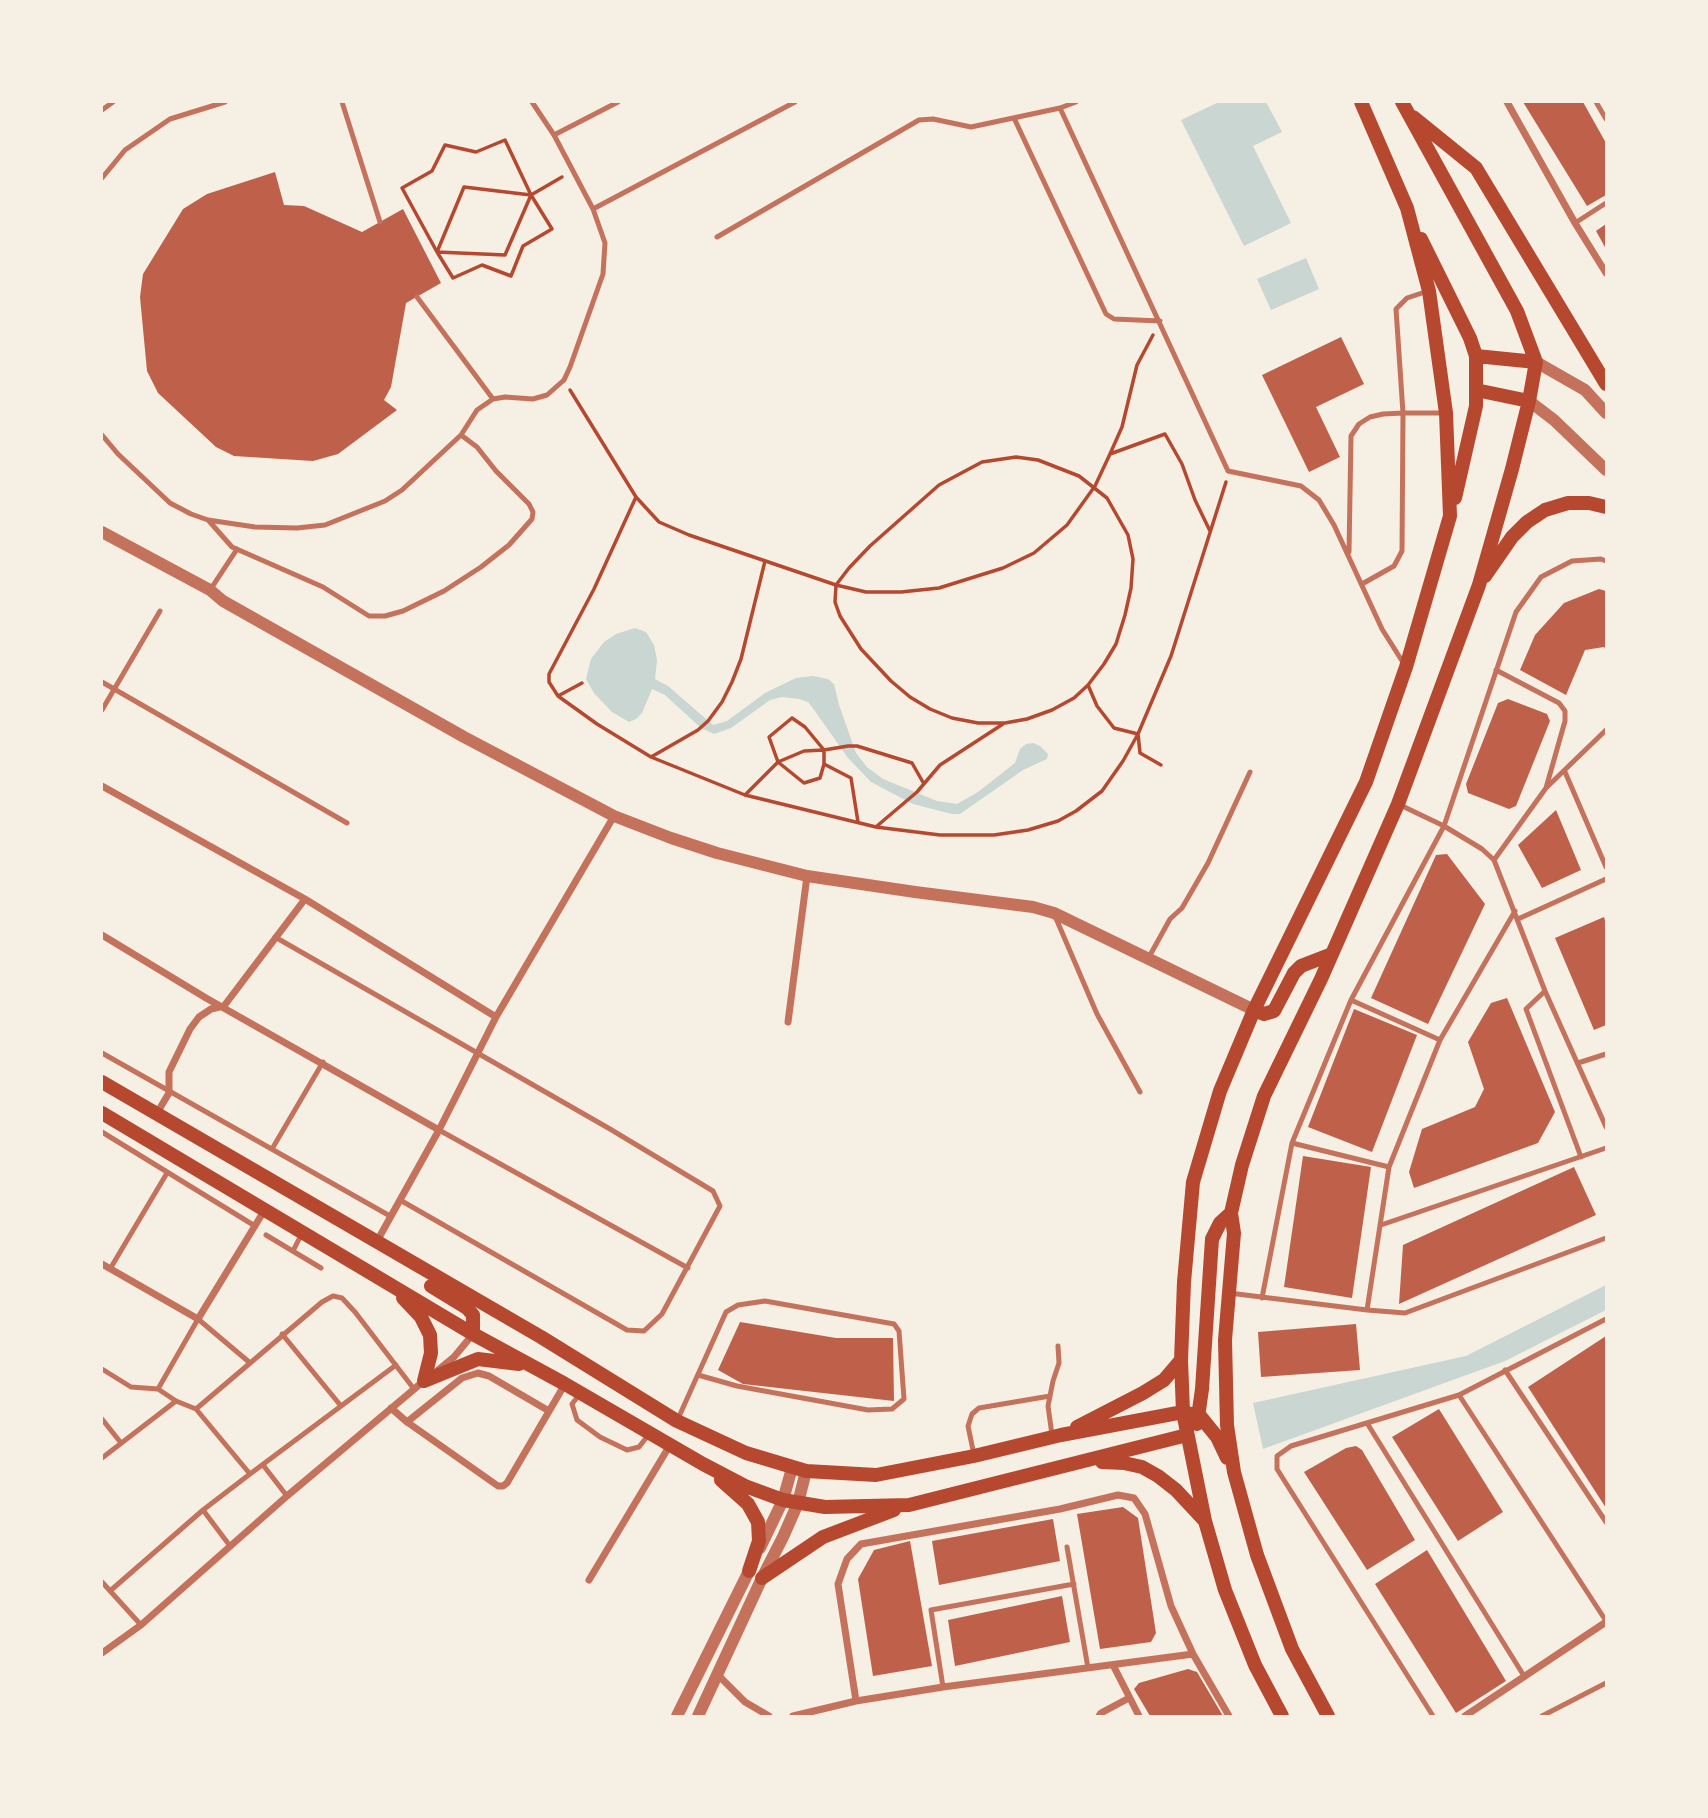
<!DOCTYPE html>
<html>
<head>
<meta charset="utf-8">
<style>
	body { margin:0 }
	#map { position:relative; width:1708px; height:1818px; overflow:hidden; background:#f6efe4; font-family:"PT Sans Narrow",sans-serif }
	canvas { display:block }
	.frame { position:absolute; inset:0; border:103px solid #f6efe4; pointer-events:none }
</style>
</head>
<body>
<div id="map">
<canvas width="1708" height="1818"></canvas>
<div class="frame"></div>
</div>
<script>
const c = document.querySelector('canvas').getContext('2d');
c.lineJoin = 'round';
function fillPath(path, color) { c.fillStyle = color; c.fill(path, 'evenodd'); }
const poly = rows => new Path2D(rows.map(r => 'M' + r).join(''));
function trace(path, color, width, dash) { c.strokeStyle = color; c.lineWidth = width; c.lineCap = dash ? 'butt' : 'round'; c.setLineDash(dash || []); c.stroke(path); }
fillPath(poly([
	[1219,102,1266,102,1282,132,1253,146,1291,223,1244,246,1181,120],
	[1306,258,1319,289,1271,310,1257,279],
	[635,628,646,632,654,645,657,660,655,679,668,686,713,725,727,721,765,693,796,678,813,676,828,679,834,684,839,705,856,753,867,767,883,779,937,801,957,804,978,792,1015,763,1020,749,1026,744,1033,743,1040,746,1048,754,1047,759,1023,770,960,814,952,814,913,804,871,782,848,758,812,707,808,702,799,699,782,697,770,700,731,728,714,734,701,728,665,695,652,689,642,713,636,719,629,722,612,712,594,693,586,679,591,659,604,642,616,634],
	[1606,1285,1606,1310,1505,1361,1263,1449,1253,1403,1466,1356]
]), '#c9d6d2');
fillPath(poly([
	[1523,102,1583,102,1606,143,1606,195,1587,206],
	[275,172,284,205,304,206,362,232,403,209,441,283,406,303,391,387,384,400,397,410,338,454,313,461,234,456,216,447,158,393,147,371,140,297,143,274,183,209,207,194],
	[1606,224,1606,249,1596,231],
	[1341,337,1364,384,1316,407,1340,457,1309,472,1262,375],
	[1599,589,1606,591,1606,650,1604,647,1585,650,1566,695,1520,670,1535,635,1564,603],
	[1508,699,1547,714,1550,721,1516,806,1509,809,1468,793,1466,784,1498,703],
	[1556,810,1581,870,1542,888,1518,845],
	[1447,854,1485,904,1428,1024,1371,998,1436,855],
	[1604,917,1606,924,1606,1025,1594,1030,1555,938],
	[1507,998,1555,1112,1538,1143,1414,1188,1409,1172,1422,1129,1475,1107,1484,1089,1468,1042,1491,1003],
	[1354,1009,1417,1035,1372,1152,1308,1127],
	[1303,1156,1371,1167,1352,1298,1284,1287],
	[1574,1167,1596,1215,1399,1304,1403,1245],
	[740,1322,836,1338,893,1338,894,1401,743,1384,718,1370],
	[1356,1324,1360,1370,1261,1377,1258,1332],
	[1606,1336,1606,1508,1528,1387],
	[1439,1409,1503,1512,1458,1541,1392,1437],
	[1356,1446,1362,1450,1415,1540,1367,1570,1304,1472,1346,1448],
	[1123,1507,1138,1518,1156,1633,1151,1642,1100,1649,1077,1514],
	[1053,1519,1060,1561,939,1585,932,1541],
	[910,1541,932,1666,873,1676,858,1579,874,1550],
	[1427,1550,1506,1681,1456,1713,1375,1584],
	[1062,1596,1070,1642,955,1666,948,1620],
	[1188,1669,1197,1672,1223,1716,1150,1716,1134,1689,1139,1683]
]), '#bf614a');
trace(poly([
	[531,195,552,229,523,246,511,276,482,265,453,278,437,252,402,188,432,171,445,145,476,152,505,140,531,195,505,255,437,252,464,187,531,195,562,177],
	[570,390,636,497,659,522,689,535,836,585,866,592,901,592,939,588,1003,568,1034,553,1067,525,1095,486,1110,454,1122,427,1137,365,1153,335],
	[1110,454,1165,434,1182,464,1195,500,1210,531],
	[1016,457,1038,460,1079,476,1107,498,1128,535,1133,559,1131,588,1125,615,1116,644,1104,664,1088,685,1074,698,1052,710,1027,719,1005,723,978,723,952,718,930,709,910,697,891,681,861,649,840,616,835,602,836,585,849,568,870,546,939,485,982,462,1016,457],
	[636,497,594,589,549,674,549,682,558,696,597,724,651,757,745,795,876,827,940,835,994,835,1028,830,1058,821,1076,811,1102,791,1123,761,1138,734,1171,656,1226,482],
	[1088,685,1097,706,1114,728,1138,734,1140,753,1161,765],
	[558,696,582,683],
	[792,718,805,727,824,750,824,764,820,778,804,783,778,762,769,737,792,718],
	[651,757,698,730,708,721,722,702,732,682,741,659,765,561],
	[824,764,851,778,858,822],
	[745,795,778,762,804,751,824,750,848,746,857,746,912,763,924,784],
	[877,826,917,792,940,765,1003,724]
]), '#b5482f', 3.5);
trace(poly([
	[342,102,380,222],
	[1596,102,1606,119],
	[1060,108,1228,471,1301,486,1319,500,1334,525,1382,629,1404,664],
	[102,110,113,102],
	[1014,118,1106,314,1114,319,1160,321],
	[554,135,618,102],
	[102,178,125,150,170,119,225,102],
	[593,209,795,102],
	[1575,223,1606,203],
	[717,237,919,120,933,119,971,127,1060,108,1076,102],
	[417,297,493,399],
	[102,435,118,454,170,503,191,514,208,520,255,527,297,528,325,525,385,501,402,490,461,435,477,410,493,399,505,397,533,399,547,395,564,380,570,367,603,274,605,243,593,209,573,171,554,135,532,102],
	[209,521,232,547,323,587,369,616,385,616,403,611,444,591,481,567,509,545,532,519,533,512,529,504,496,471,477,447,461,435],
	[1349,552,1351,436,1359,424,1370,417,1383,414,1403,413,1396,309,1407,298,1428,291],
	[1362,584,1394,566,1402,551,1403,413,1446,413],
	[210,590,237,549],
	[1496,670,1559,703,1565,711,1565,721,1546,788],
	[102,682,347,823],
	[102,710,160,611],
	[1565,772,1606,867],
	[1398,804,1444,826,1482,849,1494,860,1545,991,1606,1127],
	[1494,860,1546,788,1606,730],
	[1055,916,1097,1014,1140,1092],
	[1518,919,1606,879],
	[275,937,610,1129,713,1191,720,1206,662,1314,644,1331,627,1330,400,1200],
	[1149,957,1170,919,1182,908,1208,863,1250,772],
	[1545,991,1526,1009,1581,1157],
	[1351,1000,1440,1040],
	[102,1053,390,1216],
	[1578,1063,1606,1054],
	[439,1130,688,1268],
	[102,1132,255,1226],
	[1292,1143,1389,1167],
	[272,1149,323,1062],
	[1381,1225,1606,1148],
	[266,1235,321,1268],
	[293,1251,301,1235],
	[110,1269,167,1173],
	[1229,1293,1367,1310,1405,1313,1606,1238],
	[1262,1298,1292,1143,1351,1000,1444,826,1516,612,1541,577,1572,561,1601,559,1606,561],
	[1367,1310,1389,1167,1440,1040,1515,911],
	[282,1334,341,1406],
	[102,1369,131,1387,158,1389,176,1401,196,1409,250,1474],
	[1505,1370,1606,1522],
	[158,1389,198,1319,249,1362],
	[579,1395,572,1404,577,1420,600,1437,627,1450,639,1447,649,1434],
	[1459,1395,1606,1621],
	[196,1409,322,1302,333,1296,342,1298,355,1312,414,1389],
	[102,1419,121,1443],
	[677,1421,726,1312,738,1305,765,1301,894,1324,899,1331,904,1399,892,1409,868,1410,737,1386,698,1375],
	[1367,1423,1524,1676],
	[1052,1435,1048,1406,1053,1381,1059,1363,1058,1346],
	[974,1455,968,1426,972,1414,979,1408,1050,1396],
	[102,1458,176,1401],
	[263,1465,287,1496],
	[203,1510,230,1546],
	[1067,1547,1088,1668],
	[102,1582,141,1625],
	[110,1591,203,1510,250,1474,396,1365],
	[943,1687,931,1610,1074,1584],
	[1433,1716,1277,1469,1277,1456,1291,1446,1459,1395,1606,1319],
	[1542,1716,1606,1683]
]), '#c5725c', 5);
trace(poly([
	[1507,102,1575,223,1606,273],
	[102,786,305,899,496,1017],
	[102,935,206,998,439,1130],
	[788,1022,807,876],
	[157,1113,169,1093,169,1072,190,1029,199,1017,211,1009,224,1006,305,899],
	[376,1243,439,1130,496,1017,614,816],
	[102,1264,198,1319,264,1211],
	[437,1371,454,1357,473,1334],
	[391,1408,407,1422,498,1486,503,1486,507,1483,565,1384],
	[407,1422,462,1378,478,1373,489,1376,549,1411],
	[589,1580,670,1445],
	[102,1653,141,1625,287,1496,425,1380],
	[1113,1665,1139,1716],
	[717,1674,745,1702,769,1716],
	[856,1701,838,1584,847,1559,861,1544,1060,1509,1118,1495,1134,1498,1145,1514,1171,1606,1193,1654,1229,1716],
	[793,1716,856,1701,943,1687,1193,1654],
	[1099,1716,1101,1713,1129,1698],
	[1465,1716,1606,1622]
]), '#c5725c', 7);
trace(poly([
	[1536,362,1585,390,1606,413],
	[1529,401,1554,420,1606,470],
	[102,532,210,590,223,601,464,737,614,816,671,838,717,853,807,876,915,892,1033,907,1054,913,1254,1010],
	[760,1548,783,1500,792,1468],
	[677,1716,752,1565],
	[698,1716,762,1578,783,1537,798,1503,806,1471]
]), '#c5725c', 12);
trace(poly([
	[1413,117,1476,168,1606,384],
	[1421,239,1470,338,1476,356,1476,406,1455,498],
	[1476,356,1536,362],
	[1476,390,1529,401],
	[1485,576,1512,537,1527,522,1545,510,1568,503,1589,503,1606,507],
	[1254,1010,1264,1014,1274,1011,1294,973,1301,966,1332,954],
	[102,1082,541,1337,677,1421,746,1453,806,1471,876,1475,974,1456,1061,1435,1183,1412,1200,1416,1217,1437,1227,1458],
	[102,1113,473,1334,565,1384,703,1464,745,1486,783,1500,825,1507,909,1505,1187,1435],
	[431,1286,467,1308,473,1315,473,1334],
	[403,1298,421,1317,430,1335,431,1353,424,1381],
	[424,1381,478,1359,519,1364],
	[1197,1424,1202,1389,1212,1239,1220,1223,1231,1213],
	[1077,1427,1143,1393,1164,1380,1181,1360],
	[1102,1462,1124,1463,1142,1467,1158,1476,1176,1490,1204,1520],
	[721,1480,748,1504,758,1522,759,1541,749,1571],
	[762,1578,823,1537,894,1510],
	[1282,1716,1255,1665,1225,1590,1205,1521,1183,1412,1181,1360,1184,1282,1193,1182,1220,1091,1254,1010,1366,782,1406,667,1450,516,1446,413,1429,291,1407,208,1361,102],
	[1328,1716,1292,1649,1257,1555,1234,1472,1227,1425,1225,1340,1234,1233,1231,1213,1242,1165,1264,1096,1321,979,1398,804,1479,585,1512,469,1529,401,1536,362,1517,311,1402,102]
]), '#b5482f', 14);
</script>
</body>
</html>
